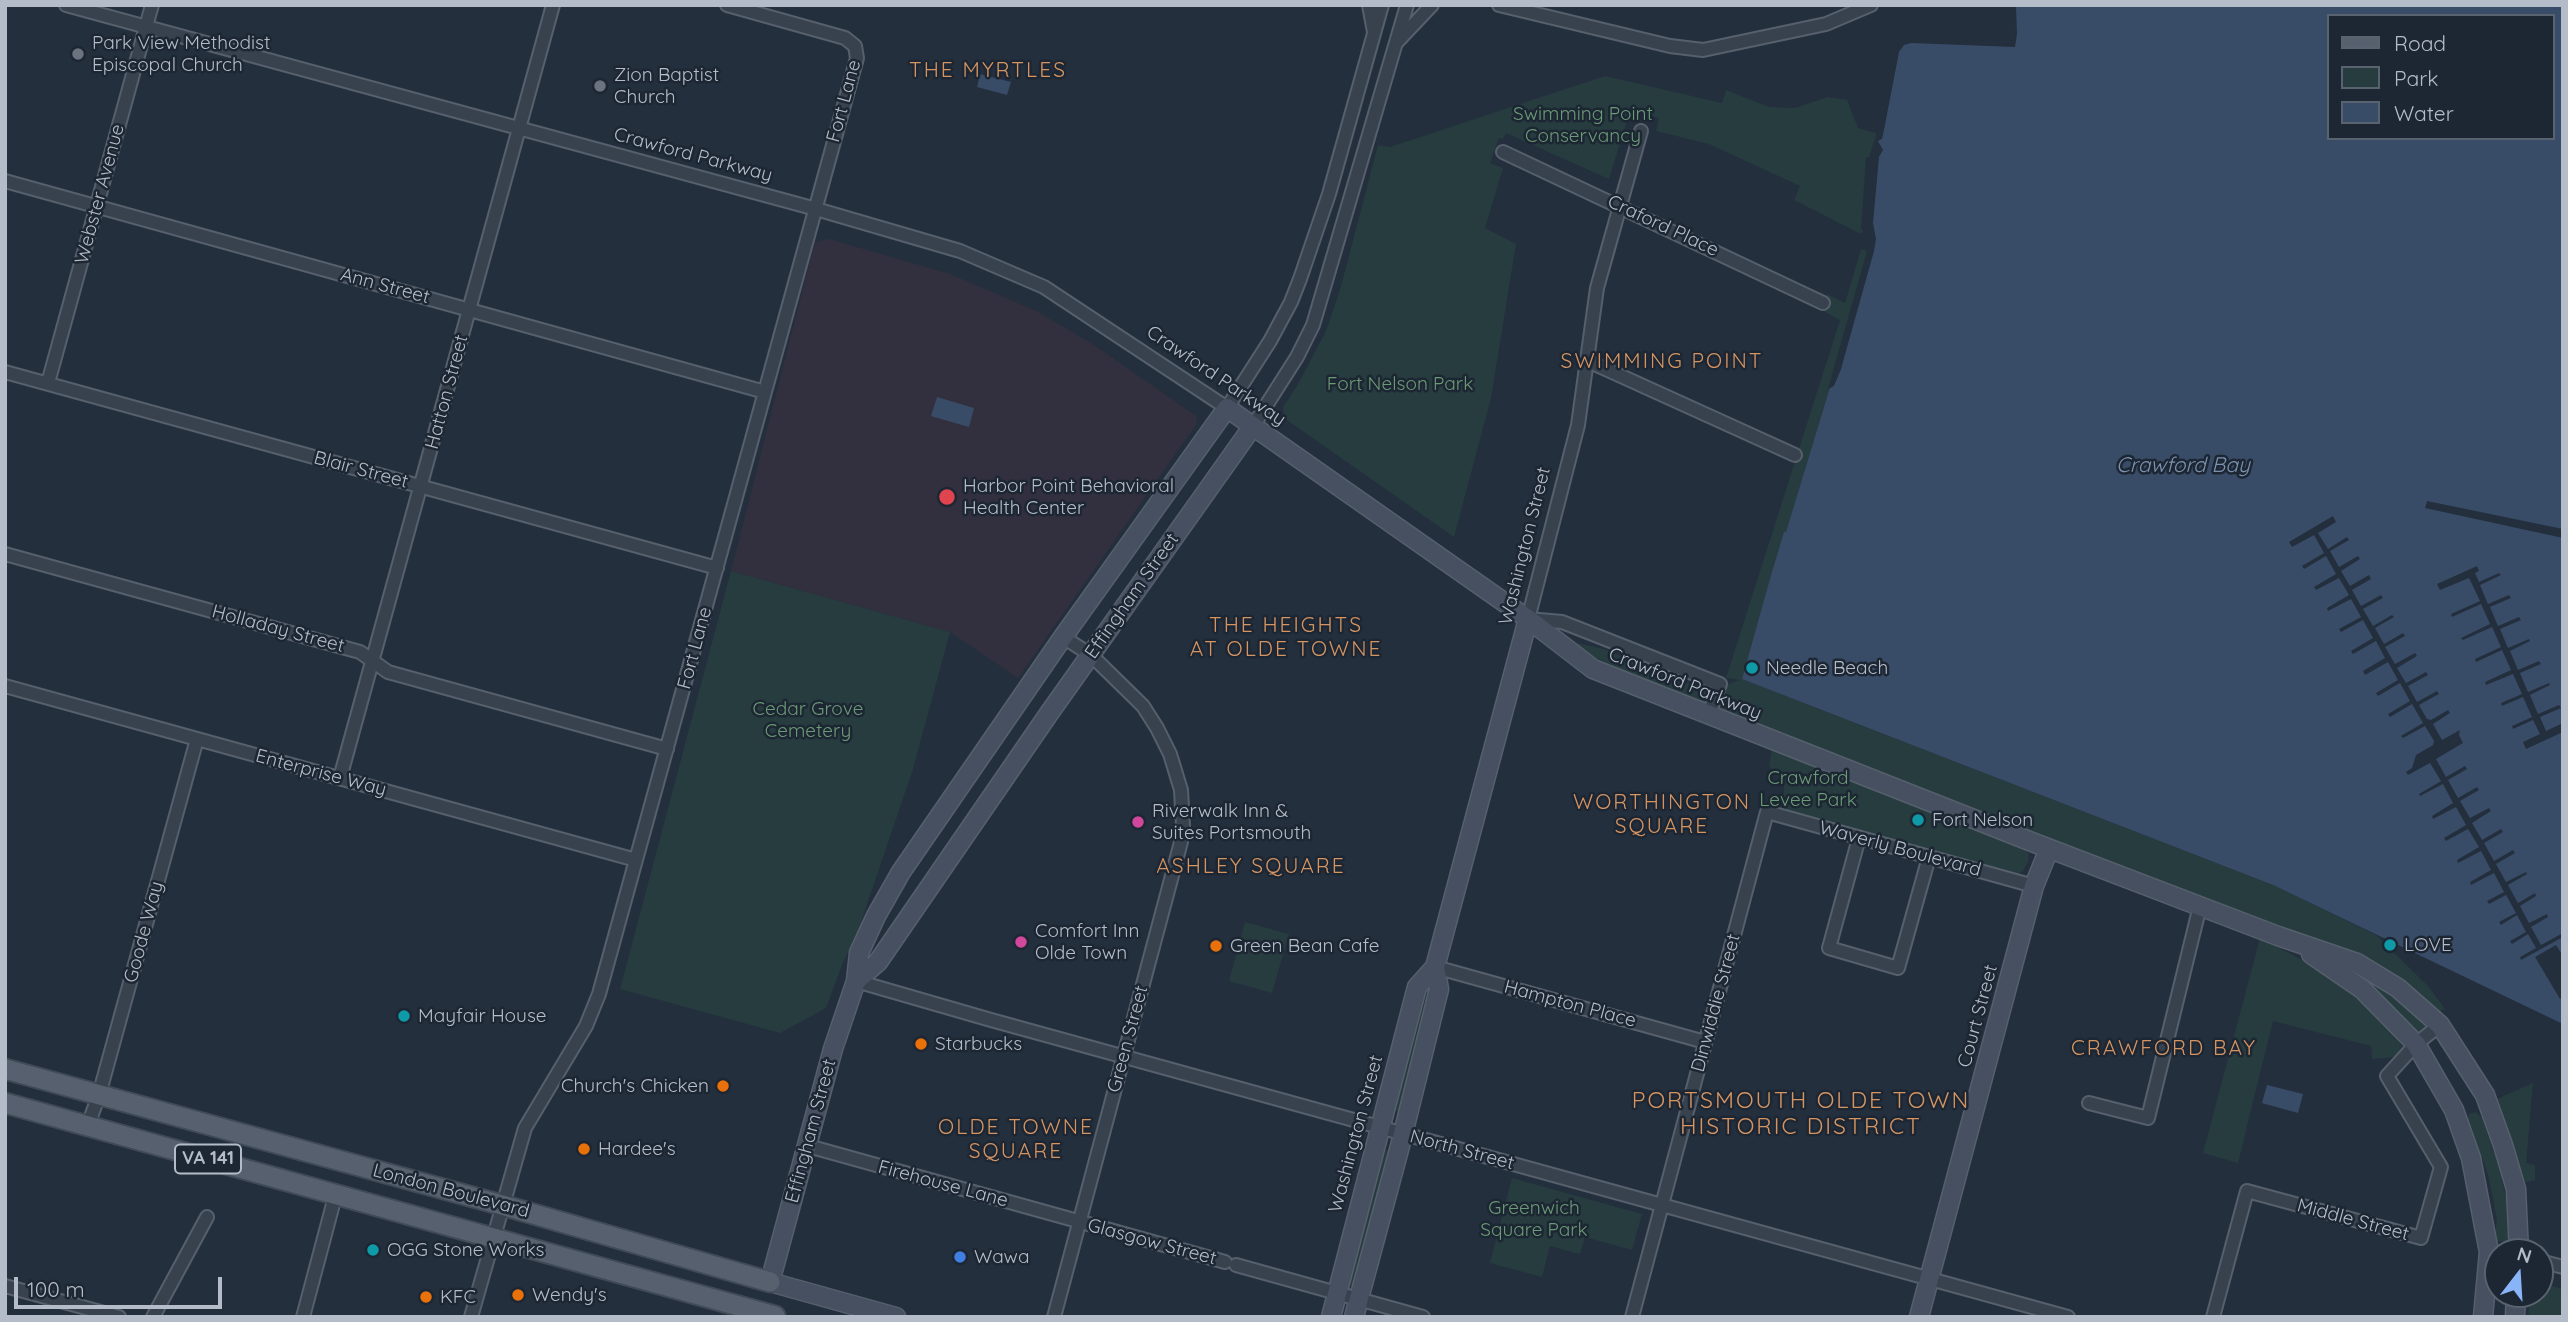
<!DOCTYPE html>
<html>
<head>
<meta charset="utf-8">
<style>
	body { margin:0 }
	#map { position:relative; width:2568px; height:1322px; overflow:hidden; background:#242f3e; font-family:Quicksand,sans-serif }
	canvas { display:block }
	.frame { position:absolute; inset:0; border:7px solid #b4bcc9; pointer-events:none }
	.legend { position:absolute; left:2327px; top:14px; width:228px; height:126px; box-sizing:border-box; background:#1d2633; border:2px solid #59626f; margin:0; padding:9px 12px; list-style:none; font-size:21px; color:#b4bcc9 }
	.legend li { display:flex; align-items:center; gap:14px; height:35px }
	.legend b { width:35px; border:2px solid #59626f }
	.north { position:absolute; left:2484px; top:1238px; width:70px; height:70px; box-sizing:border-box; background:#1d2633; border:2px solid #59626f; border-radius:50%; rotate:17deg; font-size:19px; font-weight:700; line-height:28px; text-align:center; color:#b4bcc9 }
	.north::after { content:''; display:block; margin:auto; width:24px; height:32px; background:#8ab4f8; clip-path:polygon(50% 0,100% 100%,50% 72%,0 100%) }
	.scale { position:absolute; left:14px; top:1277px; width:208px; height:32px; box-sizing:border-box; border:4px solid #b4bcc9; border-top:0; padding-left:9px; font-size:21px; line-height:24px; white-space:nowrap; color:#b4bcc9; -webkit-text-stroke:5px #1d2633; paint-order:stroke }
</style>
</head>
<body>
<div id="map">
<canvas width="2568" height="1322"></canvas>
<div class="frame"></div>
<ul class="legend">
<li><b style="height:9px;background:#56606e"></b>Road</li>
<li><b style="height:19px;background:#263c3f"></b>Park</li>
<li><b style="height:19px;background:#394c67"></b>Water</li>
</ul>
<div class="north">N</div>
<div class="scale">100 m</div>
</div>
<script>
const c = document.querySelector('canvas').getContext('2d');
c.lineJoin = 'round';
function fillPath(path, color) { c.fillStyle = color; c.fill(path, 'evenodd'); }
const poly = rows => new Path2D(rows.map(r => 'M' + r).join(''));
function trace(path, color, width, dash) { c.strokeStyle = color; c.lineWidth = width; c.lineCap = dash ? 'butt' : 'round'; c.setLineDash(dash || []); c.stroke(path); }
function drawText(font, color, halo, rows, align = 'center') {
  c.font = font + ' Quicksand,sans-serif'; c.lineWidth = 5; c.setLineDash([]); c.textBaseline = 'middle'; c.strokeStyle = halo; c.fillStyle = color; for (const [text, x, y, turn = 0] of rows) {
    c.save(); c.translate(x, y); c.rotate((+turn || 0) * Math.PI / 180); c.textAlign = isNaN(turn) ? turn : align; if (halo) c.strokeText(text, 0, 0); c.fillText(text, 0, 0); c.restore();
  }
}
fillPath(poly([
	[829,239,950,274,1036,311,1091,343,1196,416,1197,423,1018,678,950,632,731,571,815,242]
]), '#32303f');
fillPath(poly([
	[1605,76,1722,103,1726,90,1769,107,1795,108,1828,97,1847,100,1858,128,1879,134,1865,229,1861,234,1794,200,1800,186,1709,144,1656,131,1659,118,1630,111,1609,179,1506,133,1503,139,1499,138,1490,163,1503,168,1485,228,1516,244,1491,398,1454,537,1284,418,1283,407,1297,386,1326,331,1340,290,1378,145,1390,147],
	[1861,249,1870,252,1786,533,1784,533,1771,575,1742,679,2273,885,2376,935,2428,986,2445,1009,2438,1012,2359,957,2035,833,2026,850,2029,854,2028,862,2023,871,2010,879,1783,811,1784,785,1769,766,1772,749,1594,657,1573,642,1604,649,1707,691,1740,680,1726,678,1840,320,1821,310,1827,294,1845,303],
	[731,571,950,632,913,769,861,922,863,923,844,960,826,1008,780,1033,620,989],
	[1245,922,1289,934,1272,993,1229,981],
	[2260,938,2331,975,2373,1010,2403,1047,2396,1057,2372,1059,2371,1046,2273,1021,2238,1163,2203,1153],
	[2336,964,2360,969,2427,1022,2424,1031,2416,1031,2380,995],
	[1429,986,1432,987,1400,1111,1396,1111,1393,1109,1421,990],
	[2533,1083,2526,1163,2535,1165,2535,1180,2527,1182,2521,1179,2497,1099],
	[2476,1112,2482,1118,2499,1167,2514,1232,2509,1241,2497,1241,2495,1235,2497,1220,2488,1174,2468,1119,2469,1114],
	[1383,1148,1391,1153,1354,1286,1351,1286,1348,1284],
	[1512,1178,1642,1214,1632,1250,1585,1237,1580,1254,1550,1246,1542,1277,1490,1263],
	[2540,1283,2563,1289,2563,1317,2528,1317,2531,1294,2540,1294]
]), '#263c3f');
fillPath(poly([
	[2012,5,2563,5,2563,1024,2273,885,1742,679,1771,575,1784,532,1786,532,1867,265,1878,140,1898,42,1907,38,2013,42],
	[2328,16,2552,16,2552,138,2328,138],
	[980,74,1011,82,1007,95,977,87],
	[937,397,974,408,969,427,931,416],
	[2267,1085,2303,1094,2298,1113,2262,1103]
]), '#394c67');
fillPath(poly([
	[2011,5,2016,5,2017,34,2015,47,1911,43,1904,45,1899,52,1884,130,1882,139,1878,141,1883,150,1879,157,1873,223,1876,239,1874,251,1841,369,1834,386,1828,389,1867,251,1869,237,1861,229,1866,157,1869,157,1875,139,1895,41,1904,35,2013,42],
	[2427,501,2563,529,2563,538,2425,508],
	[2333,516,2336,522,2318,533,2328,549,2347,537,2349,540,2330,551,2339,567,2358,556,2360,559,2341,571,2350,586,2369,575,2371,579,2352,590,2361,606,2381,595,2383,598,2363,609,2373,626,2392,615,2394,617,2375,628,2384,644,2403,633,2405,636,2385,647,2395,664,2415,653,2417,656,2397,668,2406,683,2426,672,2428,675,2408,686,2417,702,2437,691,2439,694,2419,705,2427,719,2431,720,2448,710,2450,713,2433,724,2442,740,2460,730,2459,735,2463,743,2436,759,2446,777,2465,766,2467,769,2448,780,2458,798,2477,787,2479,790,2460,801,2470,818,2489,808,2491,811,2472,823,2482,840,2501,829,2503,832,2484,843,2494,861,2513,850,2515,853,2496,864,2506,882,2526,872,2527,874,2508,885,2518,903,2535,893,2536,896,2520,906,2529,923,2547,914,2548,917,2531,927,2541,945,2563,933,2563,937,2521,960,2520,957,2536,948,2528,934,2512,944,2510,941,2526,932,2517,915,2501,925,2499,922,2516,913,2506,895,2489,904,2487,901,2504,892,2494,873,2471,885,2470,882,2491,870,2481,851,2458,863,2457,860,2479,847,2468,829,2446,841,2444,838,2466,825,2456,807,2433,819,2432,816,2453,803,2443,784,2420,796,2419,794,2441,781,2430,763,2408,775,2406,772,2412,768,2416,755,2433,745,2434,741,2425,726,2403,738,2401,736,2423,723,2412,704,2390,717,2388,714,2410,701,2400,683,2378,696,2376,693,2398,680,2388,662,2365,675,2363,671,2385,658,2376,641,2353,654,2351,651,2373,638,2363,620,2341,632,2339,629,2361,617,2351,599,2328,611,2327,608,2349,595,2339,578,2316,590,2314,587,2336,574,2326,556,2304,569,2302,566,2324,553,2314,535,2292,547,2289,542],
	[2477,566,2479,571,2475,573,2479,582,2499,573,2501,575,2480,585,2488,604,2509,595,2511,598,2490,607,2498,626,2519,617,2521,620,2500,629,2508,648,2529,639,2530,641,2510,651,2518,670,2539,661,2541,664,2520,673,2528,692,2549,683,2550,685,2530,695,2538,714,2559,705,2561,708,2540,717,2546,731,2563,723,2563,732,2526,749,2523,742,2540,734,2533,720,2513,729,2512,726,2532,717,2523,697,2502,706,2501,703,2522,694,2513,674,2486,685,2485,682,2511,670,2502,650,2476,662,2475,659,2501,647,2492,627,2463,640,2461,638,2490,624,2481,604,2452,617,2451,614,2480,601,2469,578,2440,590,2437,584],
	[2556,945,2563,956,2563,997,2560,999,2535,957]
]), '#242f3e');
const street = poly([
	[66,5,816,209,960,251,1044,287,1227,408,1270,341,1291,302,1300,279,1329,194,1382,5],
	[1369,5,1374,32],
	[1499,5,1670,46,1703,50,1826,24,1871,5],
	[1397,42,1432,5],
	[1641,131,1597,288,1578,425,1528,619,1562,622,1720,684,1708,716],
	[1503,152,1823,303],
	[5,181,765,392],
	[1588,361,1795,455],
	[5,372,717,568],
	[48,383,152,5],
	[1253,426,1297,357,1313,325,1407,5],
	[5,554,360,652,388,672,667,749],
	[5,686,636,860],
	[340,778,553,5],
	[1859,838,1829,948,1898,968,1929,857],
	[1435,967,1705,1042],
	[856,981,991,1020,2068,1317],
	[2089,1103,2148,1118,2200,906],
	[88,1125,99,1095,197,739],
	[808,1146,1225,1262],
	[2540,1261,2563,1267],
	[1236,1265,1423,1317],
	[5,1286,119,1317],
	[153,1317,207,1217],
	[303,1317,336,1193],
	[471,1317,525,1128,586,1026,599,994,857,58,855,46,845,38,727,5],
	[1054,1317,1181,842,1183,826,1181,790,1170,754,1157,728,1143,706,1091,655,1063,637],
	[1632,1317,1767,812,2034,886],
	[2213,1317,2247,1191,2421,1238,2441,1167,2387,1076,2416,1044,2440,1025]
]);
const secondary = poly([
	[2311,954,2362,989,2416,1044,2454,1110,2471,1158,2489,1252,2483,1317],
	[856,981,878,962,1050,712,1253,426],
	[896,1317,770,1282,833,1049,856,981,859,953,876,916,901,872,1063,637,1227,408,1528,619,1593,669,2032,842,2278,936,2357,963,2398,988,2440,1025,2485,1095,2503,1145,2516,1189,2519,1252],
	[1331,1317,1417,987,1435,967],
	[1354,1317,1400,1146,1439,989,1435,967,1528,619],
	[1919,1317,2034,886,2049,849],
	[2515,1317,2516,1294]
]);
const primary = poly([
	[5,1069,502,1205,770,1282],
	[5,1103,775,1316]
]);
trace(street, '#565f6c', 16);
trace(secondary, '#565f6c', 21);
trace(primary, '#414a57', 23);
trace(street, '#38414e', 12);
trace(secondary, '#465061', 18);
trace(primary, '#56606e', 19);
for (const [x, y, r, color] of [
	[78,54,7,"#6b7280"],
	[600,86,7,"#6b7280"],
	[947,497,9,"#e0444e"],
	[1752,668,7,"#0f9aa8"],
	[1918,820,7,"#0f9aa8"],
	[1138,822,7,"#d1479c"],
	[1021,942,7,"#d1479c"],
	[2390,945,7,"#0f9aa8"],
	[1216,946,7,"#e8710a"],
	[404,1016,7,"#0f9aa8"],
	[921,1044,7,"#e8710a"],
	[723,1086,7,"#e8710a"],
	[584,1149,7,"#e8710a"],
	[373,1250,7,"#0f9aa8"],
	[960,1257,7,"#3f7fe0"],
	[518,1295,7,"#e8710a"],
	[426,1297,7,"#e8710a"]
]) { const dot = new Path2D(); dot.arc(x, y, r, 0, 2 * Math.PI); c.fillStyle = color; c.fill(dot); trace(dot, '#1d2633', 2.5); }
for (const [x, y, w] of [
	[208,1159,66]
]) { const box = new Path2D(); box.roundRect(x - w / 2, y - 14.5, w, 29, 5); c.fillStyle = '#1d2633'; c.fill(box); trace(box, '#b4bcc9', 2); }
drawText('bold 18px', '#b4bcc9', null, [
	["VA 141",208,1159]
]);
drawText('19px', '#b4bcc9', '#1d2633', [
	["Park View Methodist",92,43],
	["Episcopal Church",92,65],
	["Zion Baptist",614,75],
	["Church",614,97],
	["Harbor Point Behavioral",963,486],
	["Health Center",963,508],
	["Needle Beach",1766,668],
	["Riverwalk Inn &",1152,811],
	["Suites Portsmouth",1152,833],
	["Fort Nelson",1932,820],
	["Comfort Inn",1035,931],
	["Olde Town",1035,953],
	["LOVE",2404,945],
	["Green Bean Cafe",1230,946],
	["Mayfair House",418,1016],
	["Starbucks",935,1044],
	["Church's Chicken",709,1086,"right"],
	["Hardee's",598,1149],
	["OGG Stone Works",387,1250],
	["Wawa",974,1257],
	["Wendy's",532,1295],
	["KFC",440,1297]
], 'left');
drawText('19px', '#b4bcc9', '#1d2633', [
	["Fort Lane",844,101,-75],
	["Crawford Parkway",693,155,15],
	["Webster Avenue",100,194,-75],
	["Craford Place",1663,226,25],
	["Ann Street",385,286,15],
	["Crawford Parkway",1216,376,34],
	["Hatton Street",447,392,-75],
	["Blair Street",361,470,15],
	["Washington Street",1525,546,-76],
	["Effingham Street",1132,596,-55],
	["Holladay Street",278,629,15],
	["Fort Lane",695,648,-75],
	["Crawford Parkway",1685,684,22],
	["Enterprise Way",321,773,15],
	["Waverly Boulevard",1900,849,15],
	["Goode Way",144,932,-75],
	["Dinwiddie Street",1716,1003,-75],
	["Hampton Place",1570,1004,15],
	["Court Street",1978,1016,-75],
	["Green Street",1128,1039,-75],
	["Effingham Street",811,1131,-75],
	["Washington Street",1356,1134,-75],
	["North Street",1462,1150,15],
	["Firehouse Lane",943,1184,15],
	["London Boulevard",451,1191,15],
	["Middle Street",2353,1220,15],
	["Glasgow Street",1152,1242,15]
]);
drawText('19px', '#6b9a76', '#1d2633', [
	["Swimming Point",1583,114],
	["Conservancy",1583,136],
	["Fort Nelson Park",1400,384],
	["Cedar Grove",808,709],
	["Cemetery",808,731],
	["Crawford",1808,778],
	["Levee Park",1808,800],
	["Greenwich",1534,1208],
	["Square Park",1534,1230]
]);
c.letterSpacing = '2px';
drawText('21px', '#d59563', '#1d2633', [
	["THE MYRTLES",988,71],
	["SWIMMING POINT",1662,362],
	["THE HEIGHTS",1286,626],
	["AT OLDE TOWNE",1286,650],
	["WORTHINGTON",1662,803],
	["SQUARE",1662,827],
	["ASHLEY SQUARE",1251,867],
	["CRAWFORD BAY",2164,1049],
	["OLDE TOWNE",1016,1128],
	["SQUARE",1016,1152]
]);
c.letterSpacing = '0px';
drawText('italic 21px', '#7c92b1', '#1d2633', [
	["Crawford Bay",2183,466]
]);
c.letterSpacing = '2px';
drawText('23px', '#d59563', '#1d2633', [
	["PORTSMOUTH OLDE TOWN",1801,1101],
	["HISTORIC DISTRICT",1801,1127]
]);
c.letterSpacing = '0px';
</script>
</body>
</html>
